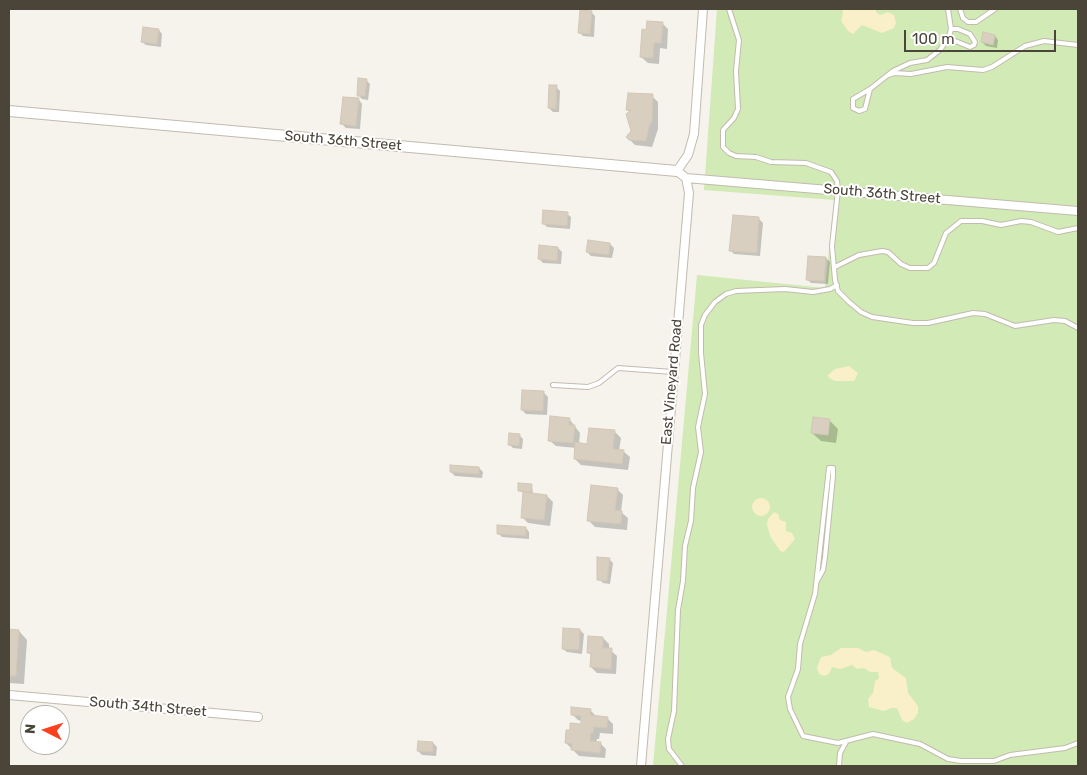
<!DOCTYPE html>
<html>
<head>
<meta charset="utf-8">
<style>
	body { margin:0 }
	#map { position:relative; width:1087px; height:775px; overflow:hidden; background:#f6f3ec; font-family:Rubik,sans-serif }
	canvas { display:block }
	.frame { position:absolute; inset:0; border:10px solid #4b4439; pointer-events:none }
	.north { position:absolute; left:20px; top:705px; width:50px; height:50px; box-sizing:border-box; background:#fff; border:1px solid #b7b4b0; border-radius:50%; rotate:275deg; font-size:14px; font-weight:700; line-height:20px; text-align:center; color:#4b4439 }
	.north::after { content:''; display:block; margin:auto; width:18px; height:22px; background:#fc3f1d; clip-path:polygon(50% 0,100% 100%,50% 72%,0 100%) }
	.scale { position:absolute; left:904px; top:30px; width:152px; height:22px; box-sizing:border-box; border:2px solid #4b4439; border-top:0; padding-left:6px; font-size:15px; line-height:18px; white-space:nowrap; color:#4b4439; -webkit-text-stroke:4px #fff; paint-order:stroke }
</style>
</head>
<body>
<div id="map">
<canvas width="1087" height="775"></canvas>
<div class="frame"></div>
<div class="north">N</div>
<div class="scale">100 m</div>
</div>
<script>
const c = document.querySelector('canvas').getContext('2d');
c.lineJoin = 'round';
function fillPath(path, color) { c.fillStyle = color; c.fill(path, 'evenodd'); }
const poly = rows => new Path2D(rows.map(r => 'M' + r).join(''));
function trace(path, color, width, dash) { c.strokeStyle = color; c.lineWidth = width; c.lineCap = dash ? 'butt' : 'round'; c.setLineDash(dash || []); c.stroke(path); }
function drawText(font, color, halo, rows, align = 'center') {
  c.font = font + ' Rubik,sans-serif'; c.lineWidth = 4; c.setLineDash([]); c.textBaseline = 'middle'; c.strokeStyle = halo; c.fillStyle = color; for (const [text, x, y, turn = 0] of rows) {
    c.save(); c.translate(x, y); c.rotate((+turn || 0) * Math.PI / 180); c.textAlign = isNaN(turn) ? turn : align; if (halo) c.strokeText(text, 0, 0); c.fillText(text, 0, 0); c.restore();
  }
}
fillPath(poly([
	[717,9,1078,9,1078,766,653,766,697,275,825,288,834,200,704,190]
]), '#d2eab5');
fillPath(poly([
	[841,9,876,9,876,12,880,15,888,12,894,15,896,23,894,28,882,33,862,25,853,34,848,31,841,21,843,12],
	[849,366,858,373,854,381,835,381,829,378,828,375,835,369],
	'752 507a9 9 0 1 1 18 0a9 9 0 1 1-18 0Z',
	[774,512,778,514,780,520,786,522,786,531,792,533,795,539,784,552,780,551,771,538,767,525,768,519],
	[841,648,858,648,866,652,874,650,890,657,892,668,906,678,908,693,918,706,918,713,914,719,907,723,902,720,897,708,891,708,884,711,869,707,868,699,873,693,875,681,879,678,878,672,870,672,864,668,857,669,852,665,840,669,832,667,829,674,824,676,819,674,817,668,821,657,831,655]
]), '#f9efc9');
fillPath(poly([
	[591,12,595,16,594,37,583,36,579,32],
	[662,23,668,29,667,49,660,48,659,64,648,63,641,57,647,31],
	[159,30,162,34,161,47,146,45,142,42],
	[995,36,998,40,997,48,986,46,982,42],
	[366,80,370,84,368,100,362,99,358,95],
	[556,87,560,91,559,112,553,112,549,108],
	[652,96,658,102,658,129,652,147,635,145,628,138,632,131,630,112,627,110],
	[359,100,362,104,360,129,346,128,342,124],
	[567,214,571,217,570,229,547,227,543,223],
	[759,219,763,223,760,256,734,254,730,250],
	[610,244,614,248,612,258,591,256,587,252],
	[558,248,562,252,561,264,543,263,539,259],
	[826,258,830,262,828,284,811,283,807,279],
	[544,393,548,397,547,415,526,414,522,410],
	[570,420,580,433,579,444,588,445,615,432,621,438,619,451,623,451,630,457,628,470,581,465,575,459,576,448,556,446,549,440],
	[830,421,838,429,836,443,821,441,812,433],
	[519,435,523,439,522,449,513,448,509,444],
	[479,468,483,472,482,478,455,476,451,472],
	[532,485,533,495,547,496,553,502,550,526,528,523,522,517,525,493,519,491],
	[617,489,623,495,621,512,628,518,627,530,595,527,589,521],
	[526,528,529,532,529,539,502,537,498,533],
	[598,558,609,559,613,563,610,584,603,583,599,579],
	[580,630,584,634,582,654,567,652,563,649],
	[9,631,19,631,27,640,24,684,9,683],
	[603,638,609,644,609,649,617,656,616,674,597,673,591,667,592,656,588,652],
	[590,710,597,717,607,718,613,724,613,734,600,733,599,739,597,739,596,743,600,743,606,749,605,758,579,756,566,743,571,731,582,725,582,721,578,720,572,714],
	[433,743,437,747,436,756,422,755,418,751]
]), '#0003');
const building = poly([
	[580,10,592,11,590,34,578,33,580,10],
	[647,21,663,22,661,43,654,43,653,58,640,57,642,29,646,30,647,21],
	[143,27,159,29,157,44,141,42,143,27],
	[983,32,995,35,993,45,981,42,983,32],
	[358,78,367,79,365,96,357,96,358,78],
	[549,85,557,85,556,109,548,108,549,85],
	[628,93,653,94,652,123,650,123,646,141,629,140,626,137,631,131,626,114,631,110,626,110,628,93],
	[343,97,359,98,356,126,340,124,343,97],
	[543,210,568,212,567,226,542,224,543,210],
	[733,215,759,217,757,253,729,251,733,215],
	[588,240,610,243,609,255,586,252,588,240],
	[539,245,558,247,557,261,538,259,539,245],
	[808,256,826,257,824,281,806,280,808,256],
	[522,390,544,391,543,411,521,410,522,390],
	[550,416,570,418,569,425,575,425,573,443,548,441,550,416],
	[813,417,830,419,828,435,811,433,813,417],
	[589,428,615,430,613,449,624,450,622,464,574,459,575,442,587,444,589,428],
	[509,433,520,434,519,446,508,445,509,433],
	[450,465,479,467,479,474,450,472,450,465],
	[518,483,532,484,531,492,518,491,518,483],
	[591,485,618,488,615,510,622,511,621,524,587,521,591,485],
	[523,492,547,495,544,520,521,518,523,492],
	[497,525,526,527,526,536,497,534,497,525],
	[597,557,610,558,607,581,597,580,597,557],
	[563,628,580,629,579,650,562,649,563,628],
	[9,629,19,630,16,676,9,676,9,629],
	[588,636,603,637,603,648,612,648,611,669,590,667,591,653,587,653,588,636],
	[571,707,591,709,590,715,608,717,607,728,594,727,593,733,591,733,590,741,601,742,600,753,571,750,572,744,565,743,566,730,570,730,570,723,581,724,581,716,571,715,571,707],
	[418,741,433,742,433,752,417,751,418,741]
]);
fillPath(building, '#d8cfc1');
trace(building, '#d3c7b4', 1);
const service = poly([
	[729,9,739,40,736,71,738,109,734,118,723,130,723,147,729,153,736,156,756,157,771,162,806,163,831,172,837,181,838,190,832,246,835,280,838,291,849,302,861,312,872,317,913,323,928,323,973,313,985,314,1015,326,1054,320,1065,321,1078,328],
	[960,9,963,18,968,22,976,22,995,9],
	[948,38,970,47,974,45,975,42,970,34,958,29,951,29],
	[888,75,894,73,911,74,947,67,983,70,992,67,1025,46,1044,41,1078,45],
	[870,89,865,109,859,111,853,108,853,99,870,89,893,71,910,63,927,60,940,50,949,37,951,29,948,9],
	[835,267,859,255,882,251,888,252,901,264,910,268,928,268,934,263,946,233,961,221,982,221,1001,225,1021,221,1031,222,1058,232,1078,228],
	[553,385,588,387,599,383,618,368,673,372],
	[817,581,823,570,825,557,833,476,833,468,829,468,815,594,800,644,798,669,788,697,790,709,803,736,838,743,873,734,920,744,948,759,961,761,994,761,1010,755,1065,748,1078,743],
	[682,766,669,749,668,739,674,711,678,610,683,581,685,546,691,521,693,488,701,452,698,427,705,394,701,353,701,325,705,315,715,302,726,294,736,291,785,289,813,292,830,289,837,285],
	[839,766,840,753,846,742]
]);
const minor = poly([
	[686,178,1078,211],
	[9,695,258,717],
	[641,766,689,193,686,178,677,171,688,155,694,134,703,9]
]);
const tertiary = poly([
	[9,111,677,171]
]);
trace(service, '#c2bbae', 6);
trace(minor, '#c2bbae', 10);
trace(tertiary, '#c2bbae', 12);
trace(service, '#fff', 4);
trace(minor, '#fff', 8);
trace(tertiary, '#fff', 10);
drawText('14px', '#4b4439', '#fff', [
	["South 36th Street",343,141,5],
	["South 36th Street",882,194,5],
	["East Vineyard Road",672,382,-85],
	["South 34th Street",148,707,5]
]);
</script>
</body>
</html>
